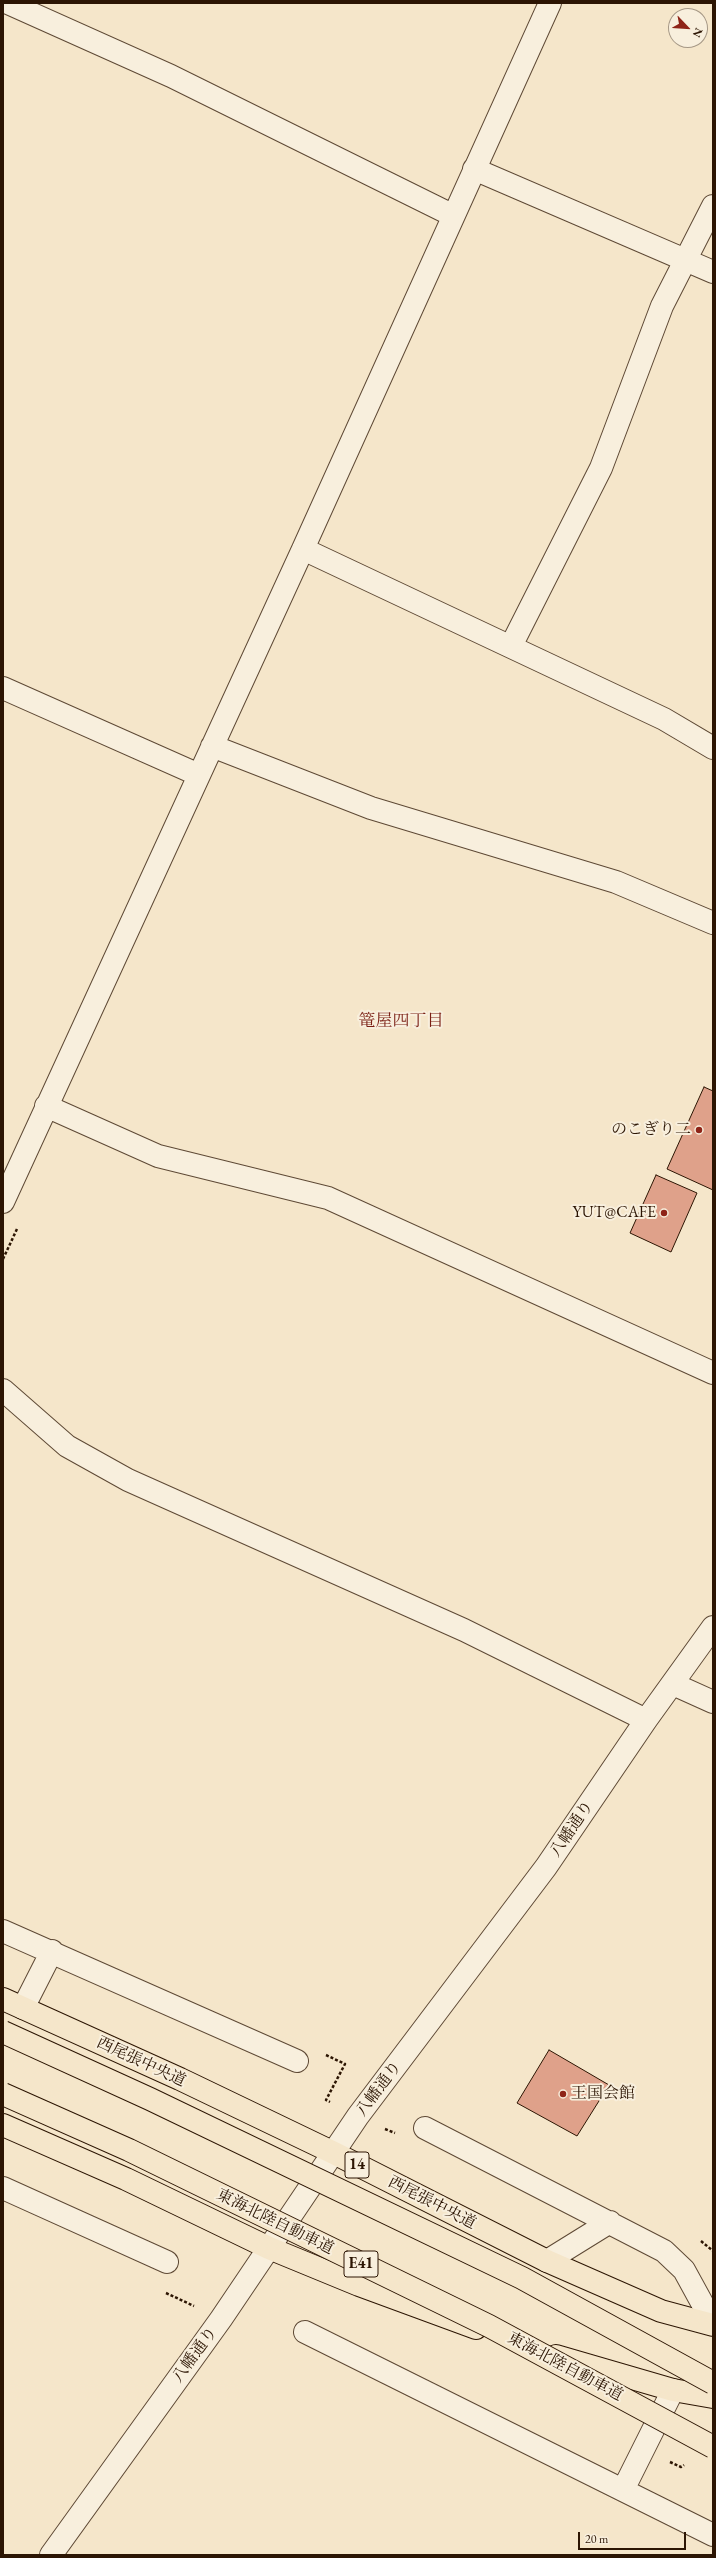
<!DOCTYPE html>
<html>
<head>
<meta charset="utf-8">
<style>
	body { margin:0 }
	#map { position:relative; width:716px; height:2558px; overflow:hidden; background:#f5e6ca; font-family:"EB Garamond",serif }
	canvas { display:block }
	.frame { position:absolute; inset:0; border:4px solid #2c1503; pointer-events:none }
	.north { position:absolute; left:668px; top:8px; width:40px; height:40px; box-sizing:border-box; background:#f8efdd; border:1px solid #a69886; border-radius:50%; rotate:115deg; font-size:11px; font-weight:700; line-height:16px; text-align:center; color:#2c1503 }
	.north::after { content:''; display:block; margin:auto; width:14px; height:18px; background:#8f2418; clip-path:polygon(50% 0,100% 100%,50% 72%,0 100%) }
	.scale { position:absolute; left:578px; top:2532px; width:108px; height:18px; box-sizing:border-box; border:2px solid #2c1503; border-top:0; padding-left:5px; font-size:12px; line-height:14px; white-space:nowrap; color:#2c1503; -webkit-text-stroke:3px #f8efdd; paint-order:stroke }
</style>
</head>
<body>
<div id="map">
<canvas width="716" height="2558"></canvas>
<div class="frame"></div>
<div class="north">N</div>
<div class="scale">20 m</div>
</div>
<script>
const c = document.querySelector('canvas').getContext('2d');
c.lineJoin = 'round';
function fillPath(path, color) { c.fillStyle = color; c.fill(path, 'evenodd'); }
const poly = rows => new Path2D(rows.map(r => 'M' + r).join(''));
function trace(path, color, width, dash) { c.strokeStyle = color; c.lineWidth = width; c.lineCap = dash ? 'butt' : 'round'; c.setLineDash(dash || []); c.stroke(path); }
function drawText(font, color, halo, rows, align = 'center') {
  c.font = font + ' "EB Garamond","Noto Serif JP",serif'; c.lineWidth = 4; c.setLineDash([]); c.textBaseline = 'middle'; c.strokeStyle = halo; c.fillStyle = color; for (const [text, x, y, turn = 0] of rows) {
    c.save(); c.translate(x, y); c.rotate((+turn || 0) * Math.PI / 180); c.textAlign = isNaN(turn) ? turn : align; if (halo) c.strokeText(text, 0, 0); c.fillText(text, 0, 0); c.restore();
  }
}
const building = poly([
	[704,1087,713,1091,713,1190,667,1169,704,1087],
	[656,1175,697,1193,671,1252,630,1233,656,1175],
	[549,2050,609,2085,577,2136,517,2103,549,2050]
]);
fillPath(building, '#dfa18a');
trace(building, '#2c1503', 1);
const minor = poly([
	[8,3,171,76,452,215],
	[474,169,713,272],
	[303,549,664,719,713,748],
	[511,646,601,468,662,306,713,206],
	[3,688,199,775],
	[212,746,371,808,616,882,713,923],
	[46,1106,158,1156,328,1198,713,1373],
	[3,1202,303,549,550,3],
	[3,1390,67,1446,128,1480,464,1630,646,1720],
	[673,1684,713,1702],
	[3,1931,297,2061],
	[23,2008,52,1951],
	[425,2128,664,2251,684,2270,713,2323],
	[3,2188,167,2262],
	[547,2261,610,2222],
	[305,2332,713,2535],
	[623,2490,673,2390],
	[51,2555,221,2319,358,2116,546,1867,646,1720,713,1627]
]);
const major = poly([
	[3,1999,180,2079,334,2153,547,2261,661,2311,713,2325],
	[3,2125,126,2179,269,2248,359,2285,476,2328],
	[556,2356,673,2390,713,2397]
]);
trace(minor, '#5e4935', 24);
trace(major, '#2c1503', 24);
trace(poly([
	[3,1259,17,1229],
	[326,2055,345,2064,326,2100,330,2102],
	[385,2129,395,2133],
	[701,2241,713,2251],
	[166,2293,194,2306],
	[670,2462,681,2467,684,2465]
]), '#2c1503', 2.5, [3, 2]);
trace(minor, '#f8efdd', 22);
trace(major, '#f5e6ca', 22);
const highwayBridge = poly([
	[3,2032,150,2099,522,2278,713,2383],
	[3,2094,129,2150,489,2326,713,2447]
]);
trace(highwayBridge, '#2c1503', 24, []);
trace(highwayBridge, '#f5e6ca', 22);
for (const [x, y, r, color] of [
	[699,1130,4,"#8f2418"],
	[664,1213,4,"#8f2418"],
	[563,2094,4,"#8f2418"]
]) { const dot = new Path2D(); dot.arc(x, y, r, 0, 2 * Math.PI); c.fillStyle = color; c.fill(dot); trace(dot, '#f8efdd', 1.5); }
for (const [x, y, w] of [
	[357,2165,24],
	[361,2264,34]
]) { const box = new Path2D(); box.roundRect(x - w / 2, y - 13, w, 26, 3); c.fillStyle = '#f8efdd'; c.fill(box); trace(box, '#2c1503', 1); }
drawText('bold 15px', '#2c1503', null, [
	["14",357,2165],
	["E41",361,2264]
]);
drawText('16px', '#2c1503', '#f8efdd', [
	["のこぎり二",691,1130],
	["YUT@CAFE",656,1213],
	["王国会館",571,2094,"left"]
], 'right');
drawText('16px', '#2c1503', '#f8efdd', [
	["八幡通り",572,1829,-56],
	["西尾張中央道",141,2062,25],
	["八幡通り",379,2089,-53],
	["西尾張中央道",432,2203,27],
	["東海北陸自動車道",275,2222,26],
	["八幡通り",195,2355,-54],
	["東海北陸自動車道",565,2367,28]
]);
drawText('17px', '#7a1f14', '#f8efdd', [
	["篭屋四丁目",401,1021]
]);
</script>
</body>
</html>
